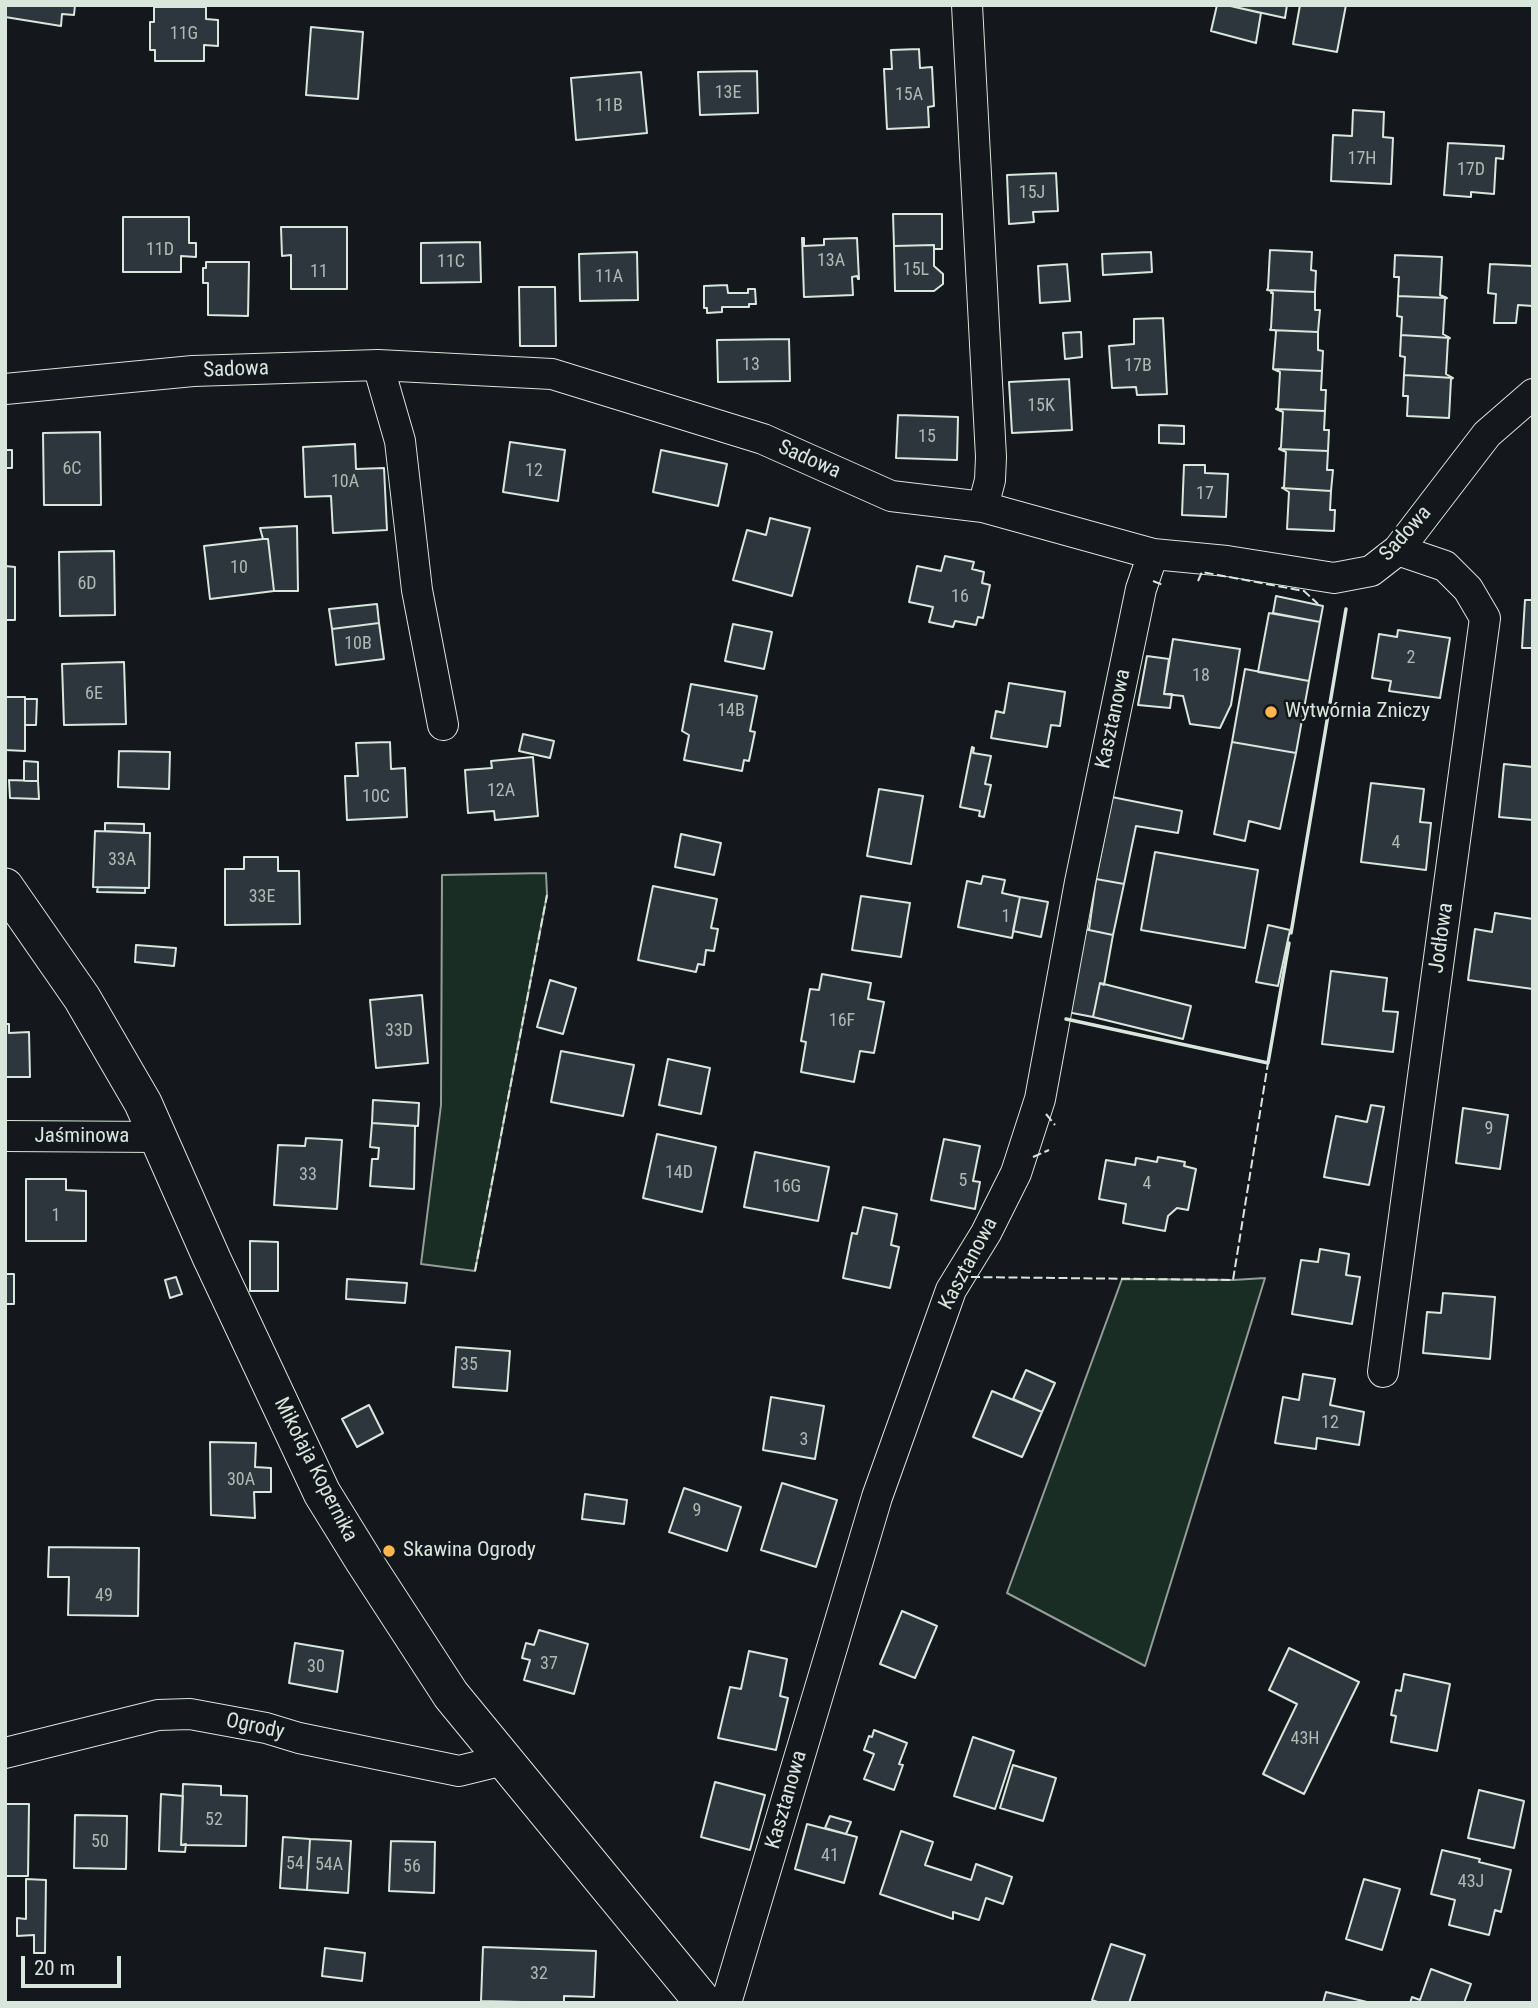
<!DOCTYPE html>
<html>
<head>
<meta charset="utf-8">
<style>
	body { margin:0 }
	#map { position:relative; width:1538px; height:2008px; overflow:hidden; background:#14181c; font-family:"Roboto Condensed",sans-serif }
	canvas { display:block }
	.frame { position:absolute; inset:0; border:7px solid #d8e6dc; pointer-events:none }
	.scale { position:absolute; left:21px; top:1956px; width:100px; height:32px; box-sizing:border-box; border:4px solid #d8e6dc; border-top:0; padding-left:9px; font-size:21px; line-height:24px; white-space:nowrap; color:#d8e6dc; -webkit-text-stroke:5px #14181c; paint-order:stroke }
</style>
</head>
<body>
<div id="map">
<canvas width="1538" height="2008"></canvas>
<div class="frame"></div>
<div class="scale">20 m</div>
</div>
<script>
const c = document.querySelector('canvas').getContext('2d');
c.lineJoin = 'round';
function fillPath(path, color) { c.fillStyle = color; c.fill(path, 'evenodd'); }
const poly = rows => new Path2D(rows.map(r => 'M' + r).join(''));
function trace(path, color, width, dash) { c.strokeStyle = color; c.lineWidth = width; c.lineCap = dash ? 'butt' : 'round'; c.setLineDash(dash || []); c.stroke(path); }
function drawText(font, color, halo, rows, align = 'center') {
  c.font = font + ' "Roboto Condensed",sans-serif'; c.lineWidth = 5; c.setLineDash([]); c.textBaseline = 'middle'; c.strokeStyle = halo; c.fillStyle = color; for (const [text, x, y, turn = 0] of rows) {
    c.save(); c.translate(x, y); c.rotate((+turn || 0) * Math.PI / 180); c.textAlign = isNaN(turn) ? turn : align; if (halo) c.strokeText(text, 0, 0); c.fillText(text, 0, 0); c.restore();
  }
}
const green = poly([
	[546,873,547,895,475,1271,421,1264,441,1105,442,875,546,873],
	[1265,1278,1145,1666,1007,1593,1122,1279,1233,1280,1265,1278]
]);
fillPath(green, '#1a2d24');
trace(green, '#939e99', 2);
const building = poly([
	[6,5,75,5,74,15,62,14,61,26,5,17,6,5],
	[1217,5,1226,5,1261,13,1256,43,1211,31,1217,5],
	[1226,5,1287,5,1285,18,1226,5],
	[1300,5,1346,5,1337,52,1293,44,1300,5],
	[154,7,206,7,206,19,218,20,218,46,204,45,204,61,155,61,155,50,150,50,150,22,154,22,154,7],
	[311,27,363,32,358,99,306,95,311,27],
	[919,49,920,68,932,67,934,106,928,107,929,127,887,129,884,69,892,69,891,50,919,49],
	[757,71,758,113,700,115,698,72,757,71],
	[641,72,647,133,576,140,571,78,641,72],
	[1353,110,1384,112,1383,137,1393,138,1391,184,1331,181,1333,135,1352,136,1353,110],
	[1448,143,1504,146,1503,159,1496,158,1494,194,1471,192,1471,197,1444,195,1448,143],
	[1056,173,1058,211,1033,212,1034,222,1009,224,1007,175,1056,173],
	[893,214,942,214,942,249,934,249,934,245,894,246,893,214],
	[123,217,189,217,189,243,196,243,196,257,181,256,181,272,123,272,123,217],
	[281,227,347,227,347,289,291,289,291,255,282,256,281,227],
	[802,238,804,238,804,246,824,245,824,239,857,238,859,279,858,279,857,276,852,277,853,295,804,297,802,238],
	[480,242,481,282,421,283,421,243,480,242],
	[934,245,934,266,943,274,943,284,934,291,895,291,894,246,934,245],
	[1270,250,1312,252,1311,270,1316,271,1315,292,1267,290,1268,288,1270,250],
	[637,252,638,300,580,301,579,254,637,252],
	[1151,252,1152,272,1103,275,1102,254,1151,252],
	[1395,255,1442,257,1440,295,1447,298,1398,296,1399,277,1394,277,1395,255],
	[206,262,249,262,248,316,208,315,208,283,203,283,203,268,206,268,206,262],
	[1067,264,1070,301,1040,303,1038,266,1067,264],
	[1490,264,1533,266,1533,306,1518,305,1516,323,1494,323,1496,294,1488,293,1490,264],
	[727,285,728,293,748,293,748,289,755,289,756,304,749,304,749,307,722,307,722,312,707,313,707,308,704,308,704,286,727,285],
	[519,287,555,287,556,346,520,346,519,287],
	[1267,290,1315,292,1315,310,1320,310,1318,332,1270,330,1271,328,1273,293,1271,293,1272,291,1267,290],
	[1398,296,1447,298,1445,299,1443,334,1450,338,1401,335,1402,317,1397,316,1398,296],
	[1163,318,1167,394,1137,395,1136,387,1112,388,1109,346,1134,344,1134,319,1163,318],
	[1270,330,1318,332,1318,350,1323,351,1322,371,1273,369,1276,332,1275,330,1270,330],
	[1081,332,1082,357,1065,359,1063,333,1081,332],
	[1401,335,1450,338,1448,339,1446,374,1453,378,1404,375,1405,357,1400,356,1401,335],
	[789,339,790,381,718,382,717,340,789,339],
	[1273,369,1322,371,1321,390,1326,390,1325,411,1276,409,1278,408,1280,372,1273,369],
	[1404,375,1453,378,1451,379,1449,418,1407,416,1408,396,1403,396,1404,375],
	[1069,379,1072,430,1012,433,1009,382,1069,379],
	[1276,409,1325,411,1324,430,1329,430,1328,451,1279,449,1281,447,1283,412,1276,409],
	[898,415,958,417,957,460,896,458,898,415],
	[1159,425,1184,426,1184,444,1159,443,1159,425],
	[100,432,101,505,44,505,43,433,100,432],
	[5,434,5,450,12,450,12,468,5,468,5,434],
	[510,442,565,450,558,501,503,492,510,442],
	[355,444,356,469,384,468,387,530,333,533,331,496,305,497,303,447,355,444],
	[1279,449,1328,451,1327,470,1333,470,1331,491,1282,488,1284,487,1286,452,1279,449],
	[661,450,727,464,718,506,653,492,661,450],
	[1184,465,1205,465,1205,473,1228,474,1226,517,1182,515,1184,465],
	[1282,488,1331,491,1330,510,1335,510,1334,531,1287,529,1289,492,1282,488],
	[770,518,810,528,792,596,733,580,747,530,766,535,770,518],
	[297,526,298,591,274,591,268,539,263,539,260,528,297,526],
	[263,539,268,539,274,591,210,599,204,546,263,539],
	[114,551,115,615,60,616,59,552,114,551],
	[945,556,974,562,972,569,984,572,982,583,990,585,983,618,978,617,976,625,955,621,953,627,929,622,933,607,909,602,917,566,941,571,945,556],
	[5,566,15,567,15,620,5,620,5,566],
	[1276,596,1323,606,1320,622,1273,613,1276,596],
	[1525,600,1533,600,1533,648,1522,648,1525,600],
	[377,604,379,623,332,629,329,609,377,604],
	[1269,613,1320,622,1309,681,1258,672,1269,613],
	[379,623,384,659,336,665,332,629,379,623],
	[733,624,772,632,764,669,725,661,733,624],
	[1398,630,1450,638,1440,698,1389,691,1391,681,1372,678,1379,634,1397,637,1398,630],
	[1173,639,1240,649,1231,705,1220,728,1190,724,1183,696,1164,694,1173,639],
	[1147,656,1169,659,1164,694,1172,694,1170,708,1138,705,1147,656],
	[124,662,126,724,64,725,62,664,124,662],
	[1245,669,1309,681,1296,753,1232,742,1245,669],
	[1009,683,1065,692,1060,726,1051,725,1047,747,991,738,996,711,1004,713,1009,683],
	[691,684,757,696,750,731,755,732,749,761,744,760,742,771,684,760,689,735,682,731,691,684],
	[5,697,25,697,25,751,5,750,5,697],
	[25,699,37,699,36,725,25,725,25,699],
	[523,734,554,741,550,758,519,751,523,734],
	[390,742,391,769,405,768,407,817,347,820,345,776,358,776,356,743,390,742],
	[1232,742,1296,753,1280,829,1249,821,1245,841,1214,834,1232,742],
	[972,747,974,748,973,753,991,756,985,784,991,785,984,817,979,816,980,811,960,807,972,747],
	[119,751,170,752,169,789,118,787,119,751],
	[533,757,538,816,495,820,494,811,468,813,465,770,492,768,491,761,533,757],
	[24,761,38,762,38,781,24,781,24,761],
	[1504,764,1533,767,1533,820,1499,817,1504,764],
	[9,780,38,781,39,799,10,798,9,780],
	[1371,783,1424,789,1420,822,1431,823,1426,870,1361,862,1371,783],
	[879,789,923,796,911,864,867,856,879,789],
	[1112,797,1182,811,1178,833,1136,826,1124,884,1096,879,1112,797],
	[105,823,144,824,144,833,105,831,105,823],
	[95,831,150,833,149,888,93,887,95,831],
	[681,834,721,843,714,875,675,867,681,834],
	[1155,852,1258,870,1245,948,1141,930,1155,852],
	[244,857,278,857,278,871,299,871,300,924,225,925,225,869,244,869,244,857],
	[983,876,1005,880,1002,893,1020,897,1012,938,958,927,967,881,981,884,983,876],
	[1096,879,1124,884,1113,935,1089,930,1096,879],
	[653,886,717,899,711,928,718,929,714,951,706,950,704,965,698,964,696,972,638,960,653,886],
	[98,887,145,888,145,893,97,892,98,887],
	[861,896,910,903,901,957,852,950,861,896],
	[1020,897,1048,902,1041,937,1013,931,1020,897],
	[1495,913,1533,919,1533,989,1468,980,1475,929,1492,932,1495,913],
	[1268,925,1290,930,1278,986,1256,982,1268,925],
	[1084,929,1113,935,1104,985,1100,983,1093,1017,1067,1012,1084,929],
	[136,945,176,948,174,966,135,962,136,945],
	[1331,971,1387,978,1383,1011,1398,1012,1393,1052,1322,1044,1331,971],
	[822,974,871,983,868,999,884,1002,874,1053,860,1051,854,1082,801,1072,806,1042,801,1041,810,989,819,990,822,974],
	[550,980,576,988,563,1034,537,1027,550,980],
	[1100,983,1191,1006,1183,1039,1093,1017,1100,983],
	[422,995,428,1063,376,1068,370,1000,422,995],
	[5,1024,9,1024,9,1033,29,1032,30,1077,5,1077,5,1024],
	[561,1051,634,1065,623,1116,551,1102,561,1051],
	[668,1059,710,1068,701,1114,659,1105,668,1059],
	[373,1100,419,1103,418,1126,372,1123,373,1100],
	[1371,1105,1384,1107,1369,1185,1324,1177,1336,1116,1367,1122,1371,1105],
	[1463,1108,1508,1115,1500,1169,1456,1163,1463,1108],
	[372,1123,415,1126,414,1189,370,1186,372,1159,378,1159,379,1148,370,1147,372,1123],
	[657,1134,716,1147,702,1212,643,1198,657,1134],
	[306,1138,342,1140,337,1209,274,1205,278,1145,305,1146,306,1138],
	[944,1139,980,1146,973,1181,980,1182,975,1209,931,1200,944,1139],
	[755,1152,829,1167,818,1221,744,1207,755,1152],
	[1158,1157,1185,1162,1184,1166,1196,1169,1188,1210,1177,1208,1168,1216,1165,1231,1123,1223,1126,1204,1099,1199,1106,1160,1135,1165,1136,1158,1157,1162,1158,1157],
	[26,1179,66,1179,66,1190,86,1191,86,1241,26,1241,26,1179],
	[863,1207,897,1214,891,1245,899,1247,890,1288,843,1278,852,1233,857,1234,863,1207],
	[250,1241,278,1242,278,1291,250,1291,250,1241],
	[1320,1249,1349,1254,1346,1275,1360,1277,1352,1324,1292,1314,1301,1260,1318,1262,1320,1249],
	[5,1274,14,1274,14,1304,5,1304,5,1274],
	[176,1277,182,1294,170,1298,165,1280,176,1277],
	[347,1279,407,1283,405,1303,346,1299,347,1279],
	[1443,1293,1495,1297,1490,1359,1423,1353,1427,1312,1441,1313,1443,1293],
	[456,1347,510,1351,507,1391,453,1387,456,1347],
	[1026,1370,1055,1383,1042,1412,1013,1399,1026,1370],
	[1303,1374,1335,1379,1330,1405,1364,1412,1359,1445,1317,1438,1316,1449,1275,1443,1283,1397,1299,1400,1303,1374],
	[992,1391,1042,1412,1022,1457,973,1437,992,1391],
	[771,1397,824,1406,815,1459,763,1450,771,1397],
	[369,1405,383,1433,357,1447,342,1419,369,1405],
	[210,1442,256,1443,255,1467,271,1468,271,1492,254,1492,255,1518,211,1515,210,1442],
	[782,1483,837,1500,816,1567,761,1550,782,1483],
	[684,1488,741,1507,727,1551,669,1532,684,1488],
	[585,1494,627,1500,624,1524,582,1519,585,1494],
	[49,1547,139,1548,138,1616,68,1615,69,1577,48,1577,49,1547],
	[902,1611,937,1626,915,1678,880,1664,902,1611],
	[539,1630,588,1644,574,1694,524,1680,530,1660,522,1658,526,1643,534,1645,539,1630],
	[295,1643,343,1651,337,1692,289,1683,295,1643],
	[1289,1648,1359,1682,1304,1794,1263,1774,1297,1704,1269,1690,1289,1648],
	[749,1651,787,1659,780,1696,788,1698,776,1750,718,1738,730,1687,741,1689,749,1651],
	[1404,1674,1450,1684,1437,1751,1391,1742,1396,1716,1391,1715,1396,1690,1401,1691,1404,1674],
	[874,1730,907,1743,899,1764,903,1765,894,1790,864,1779,874,1754,864,1750,869,1736,872,1737,874,1730],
	[973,1737,1014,1751,995,1809,954,1796,973,1737],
	[1013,1765,1056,1778,1043,1821,1000,1808,1013,1765],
	[715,1782,765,1795,750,1850,701,1837,715,1782],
	[183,1784,221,1786,221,1795,247,1796,246,1846,181,1845,183,1784],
	[1479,1790,1524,1801,1514,1848,1468,1838,1479,1790],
	[161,1794,183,1796,181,1845,186,1844,185,1852,159,1851,161,1794],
	[5,1804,29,1804,28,1876,5,1876,5,1804],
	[75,1815,127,1816,126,1869,74,1868,75,1815],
	[830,1816,851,1822,846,1834,825,1828,830,1816],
	[807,1824,857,1837,844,1883,795,1869,807,1824],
	[901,1831,933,1842,925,1865,971,1880,976,1864,1012,1877,1003,1904,986,1898,979,1920,953,1912,953,1919,880,1894,901,1831],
	[283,1837,310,1839,307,1890,280,1888,283,1837],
	[310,1839,351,1841,348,1893,307,1890,310,1839],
	[391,1841,435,1842,434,1893,389,1891,391,1841],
	[1442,1850,1480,1859,1479,1862,1511,1870,1501,1912,1495,1910,1489,1935,1449,1925,1455,1900,1431,1894,1442,1850],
	[26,1879,46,1880,45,1953,34,1953,34,1935,17,1936,17,1918,26,1919,26,1879],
	[1364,1879,1400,1889,1382,1950,1346,1939,1364,1879],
	[1111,1944,1145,1955,1129,2003,1100,2003,1092,2000,1111,1944],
	[483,1947,596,1951,594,1997,564,1996,564,2003,481,2001,483,1947],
	[325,1948,365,1953,362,1981,322,1976,325,1948],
	[1431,1969,1471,1984,1464,2003,1410,2003,1412,1997,1420,2000,1431,1969],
	[1326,1992,1367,2002,1367,2003,1323,2003,1326,1992]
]);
fillPath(building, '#2c363c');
trace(building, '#d8e6dc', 2);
const minor = poly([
	[967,5,991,457,990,480,983,507],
	[378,365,400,441,417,590,443,725],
	[5,389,193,371,378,365,552,374,763,439,891,496,983,507,1153,554,1227,561,1334,578,1371,571,1398,550,1487,434,1533,394],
	[5,1136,159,1137],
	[1383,1372,1485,618,1468,589,1445,566,1398,550],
	[5,1753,158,1715,190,1714,266,1728,299,1738,459,1771,504,1760],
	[726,2003,877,1497,951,1290,986,1233,1016,1173,1040,1099,1080,882,1141,589,1153,554]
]);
const tertiary = poly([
	[5,887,82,998,143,1103,212,1259,322,1493,364,1561,451,1695,704,2003]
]);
trace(minor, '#d8e6dc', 32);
trace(tertiary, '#d8e6dc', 39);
trace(minor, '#14181c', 30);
trace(tertiary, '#14181c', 37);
trace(poly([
	[1153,581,1163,585],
	[1198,581,1202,572,1304,591,1318,604],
	[1046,1114,1055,1125],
	[1033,1157,1049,1150],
	[475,1271,547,895],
	[971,1277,1233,1280,1268,1063]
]), '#d8e6dc', 2, [9, 3.5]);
trace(poly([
	[1291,933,1346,609],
	[1066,1019,1268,1063,1289,943]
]), '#d8e6dc', 3.5);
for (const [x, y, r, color] of [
	[1271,712,7,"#ffb74d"],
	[389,1551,7,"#ffb74d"]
]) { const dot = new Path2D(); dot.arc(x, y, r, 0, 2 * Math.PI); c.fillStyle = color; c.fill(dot); trace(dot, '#14181c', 2.5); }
drawText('18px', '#adbab4', null, [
	["11G",184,34],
	["13E",728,93],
	["15A",909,95],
	["11B",609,106],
	["17H",1362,159],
	["17D",1471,170],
	["15J",1032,193],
	["11D",160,250],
	["13A",831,261],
	["11C",451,262],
	["15L",916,270],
	["11",319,272],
	["11A",609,277],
	["13",751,365],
	["17B",1138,366],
	["15K",1041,406],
	["15",927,437],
	["6C",72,469],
	["12",534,471],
	["10A",345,482],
	["17",1205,494],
	["10",239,568],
	["6D",87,584],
	["16",960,597],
	["10B",358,644],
	["2",1411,658],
	["18",1201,676],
	["6E",94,694],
	["14B",731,711],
	["12A",501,791],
	["10C",376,797],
	["4",1396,843],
	["33A",122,860],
	["33E",262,897],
	["1",1006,917],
	["16F",842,1021],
	["33D",399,1031],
	["9",1489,1129],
	["14D",679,1173],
	["33",308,1175],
	["5",963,1181],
	["4",1147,1184],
	["16G",787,1187],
	["1",56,1216],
	["35",469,1365],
	["12",1330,1423],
	["3",804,1440],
	["30A",241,1480],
	["9",697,1511],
	["49",104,1596],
	["37",549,1664],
	["30",316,1667],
	["43H",1305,1739],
	["52",214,1820],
	["50",100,1842],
	["41",830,1856],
	["54",295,1864],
	["54A",329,1865],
	["56",412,1867],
	["43J",1471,1882],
	["32",539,1974]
]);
drawText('21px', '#d8e6dc', '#14181c', [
	["Sadowa",236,370,-2],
	["Sadowa",809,460,24],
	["Sadowa",1406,534,-48],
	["Kasztanowa",1114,719,-78],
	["Jodłowa",1442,938,-82],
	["Jaśminowa",82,1137],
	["Kasztanowa",969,1264,-62],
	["Mikołaja Kopernika",315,1470,63],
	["Ogrody",255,1727,12],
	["Kasztanowa",787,1800,-74]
]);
drawText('21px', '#d8e6dc', '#14181c', [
	["Wytwórnia Zniczy",1285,712],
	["Skawina Ogrody",403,1551]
], 'left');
</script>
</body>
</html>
